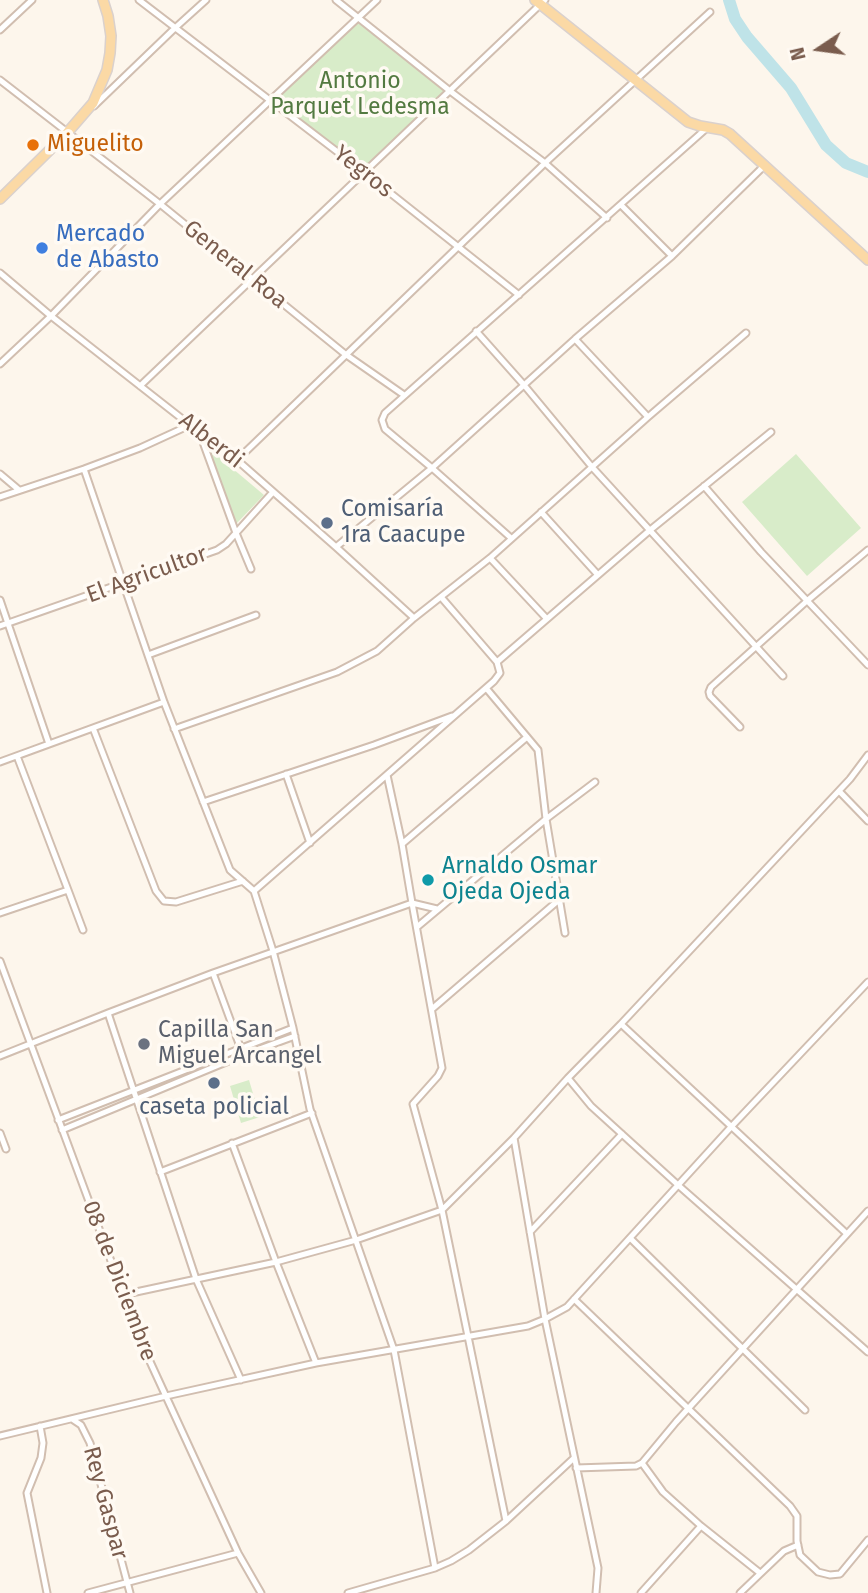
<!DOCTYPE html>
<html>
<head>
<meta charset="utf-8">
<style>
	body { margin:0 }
	#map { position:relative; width:868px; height:1593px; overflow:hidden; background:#fdf6ec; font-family:"Fira Sans",sans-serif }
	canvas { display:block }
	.north { position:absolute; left:784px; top:14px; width:70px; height:70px; -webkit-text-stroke:5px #fffaf3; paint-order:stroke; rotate:257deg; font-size:19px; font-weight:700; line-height:28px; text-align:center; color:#7a5c4d }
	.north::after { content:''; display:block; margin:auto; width:24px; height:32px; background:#7a5c4d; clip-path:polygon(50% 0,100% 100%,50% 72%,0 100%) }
</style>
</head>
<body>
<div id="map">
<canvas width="868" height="1593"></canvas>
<div class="north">N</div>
</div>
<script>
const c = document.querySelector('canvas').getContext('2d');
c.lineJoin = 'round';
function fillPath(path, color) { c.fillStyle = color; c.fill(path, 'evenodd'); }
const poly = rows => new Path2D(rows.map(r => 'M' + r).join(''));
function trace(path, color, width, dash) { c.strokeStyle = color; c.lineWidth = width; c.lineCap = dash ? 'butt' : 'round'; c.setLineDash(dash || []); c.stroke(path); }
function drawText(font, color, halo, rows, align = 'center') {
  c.font = font + ' "Fira Sans",sans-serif'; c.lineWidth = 7; c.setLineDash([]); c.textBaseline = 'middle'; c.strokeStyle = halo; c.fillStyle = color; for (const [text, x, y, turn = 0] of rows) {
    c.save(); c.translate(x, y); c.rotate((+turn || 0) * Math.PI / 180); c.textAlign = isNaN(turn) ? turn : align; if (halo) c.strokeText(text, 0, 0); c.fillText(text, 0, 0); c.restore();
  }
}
fillPath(poly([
	[358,17,450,91,365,173,269,100],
	[207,447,264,495,236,524],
	[796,454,861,528,807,576,742,502],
	[249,1080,260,1117,241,1123,230,1086]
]), '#d8ecc9');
trace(poly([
	[729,0,735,19,747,37,791,88,826,145,846,163,868,172]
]), '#bfe3e8', 12);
const minor = poly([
	[139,0,365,173,519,295],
	[336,0,450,91,545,163,607,218],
	[0,30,32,0],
	[0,80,160,204,345,354,404,395],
	[94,106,175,28,206,0],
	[621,205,672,256],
	[0,273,51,316,190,425,237,460,336,547,414,618],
	[476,331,524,385,592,467,783,676],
	[575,339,648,417],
	[0,364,51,316,160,204,377,0],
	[140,386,545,0],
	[200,434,236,533,251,569],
	[237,460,545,163,710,12],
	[84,469,164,702,230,870,254,891,273,951,293,1028,310,1109,394,1350,435,1568,348,1593],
	[0,474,19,490],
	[704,486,761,552,868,665],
	[0,497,84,469,140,448,190,425],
	[541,512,598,575],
	[511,538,432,468,385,429,382,420,385,413,708,127],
	[336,547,432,468,575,339,672,256,765,165],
	[490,558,547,619],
	[0,600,49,744],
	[0,626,217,550,226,544,273,492],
	[148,655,256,615],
	[497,662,649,531,771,432],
	[486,688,538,750,546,819,565,933],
	[740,727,710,696,709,692,711,687,808,600,868,550],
	[93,728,156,891,164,901,176,902,243,881],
	[174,729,337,672,377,651,414,618,490,558,648,417,746,333],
	[0,762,164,702],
	[286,774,310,843],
	[387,775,402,844,412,903,437,909],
	[839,791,868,821],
	[203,802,374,745,452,716],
	[402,844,527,737],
	[68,890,83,930],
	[254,891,494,681,500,673,497,662,441,597],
	[0,913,68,890,17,756],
	[417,927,546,819,595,782],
	[0,961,141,1342,238,1553,261,1593],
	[213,973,242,1052],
	[432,1009,560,899],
	[108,1013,196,1279,241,1380],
	[621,1024,847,1234],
	[0,1056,108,1013,213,973,412,903,442,1068,438,1076,413,1104,442,1210,506,1521],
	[568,1078,591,1106,678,1185,868,1352],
	[58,1120,293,1028],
	[62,1130,243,1055,295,1036],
	[0,1133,6,1149],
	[514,1138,545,1319,598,1568,596,1593],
	[232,1143,276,1262,316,1363],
	[160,1172,312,1113],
	[530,1232,622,1134],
	[630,1238,805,1410],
	[122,1295,276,1262,356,1240,442,1210,514,1138,568,1078,621,1024,850,779,868,755],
	[574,1299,790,1506,797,1516,797,1541,800,1555,818,1572,830,1575,840,1574,868,1540],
	[72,1419,81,1425,90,1443,130,1593],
	[40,1426,43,1443,41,1458,27,1493,47,1593],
	[0,1436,166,1396,316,1363,528,1326,545,1319,567,1307,731,1127,868,982],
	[642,1463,663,1492,701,1526,760,1573],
	[576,1468,636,1466,642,1463,676,1422,868,1211],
	[435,1568,451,1561,469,1550,506,1521,574,1458],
	[88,1593,238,1553],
	[641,1593,701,1526],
	[740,1593,784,1551,798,1545]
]);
const primary = poly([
	[535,0,688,122,700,126,723,130,730,134,868,260],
	[0,199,67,133,93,103,107,70,110,53,111,36,108,16,103,0]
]);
trace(minor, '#d1beb0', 9);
trace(primary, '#dad1cd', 12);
trace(minor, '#fff', 5);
trace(primary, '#fbd9a5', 9);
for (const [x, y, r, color] of [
	[33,145,7,"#e8710a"],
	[42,248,7,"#3f7fe0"],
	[327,523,7,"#5c6f8a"],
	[428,880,7,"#0f9aa8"],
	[144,1044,7,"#6b7280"],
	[214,1083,7,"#5c6f8a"]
]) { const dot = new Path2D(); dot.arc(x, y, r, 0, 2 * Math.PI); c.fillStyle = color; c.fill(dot); trace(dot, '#fffaf3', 2.5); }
drawText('23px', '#537a41', '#fffaf3', [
	["Antonio",360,82],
	["Parquet Ledesma",360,108]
]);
drawText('23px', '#c56008', '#fffaf3', [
	["Miguelito",47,145]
], 'left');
drawText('23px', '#7a5c4d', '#fffaf3', [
	["Yegros",363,172,38],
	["General Roa",235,265,39],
	["Alberdi",211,441,38],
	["El Agricultor",147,575,-20],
	["08 de Diciembre",119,1281,69],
	["Rey Gaspar",105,1503,75]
]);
drawText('23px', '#366cbe', '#fffaf3', [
	["Mercado",56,235],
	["de Abasto",56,261]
], 'left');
drawText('23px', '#4e5e75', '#fffaf3', [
	["Comisaría",341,510],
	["1ra Caacupe",341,536],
	["caseta policial",214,1108,"center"]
], 'left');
drawText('23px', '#0d838f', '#fffaf3', [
	["Arnaldo Osmar",442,867],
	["Ojeda Ojeda",442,893]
], 'left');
drawText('23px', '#5b616d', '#fffaf3', [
	["Capilla San",158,1031],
	["Miguel Arcangel",158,1057]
], 'left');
</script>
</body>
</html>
